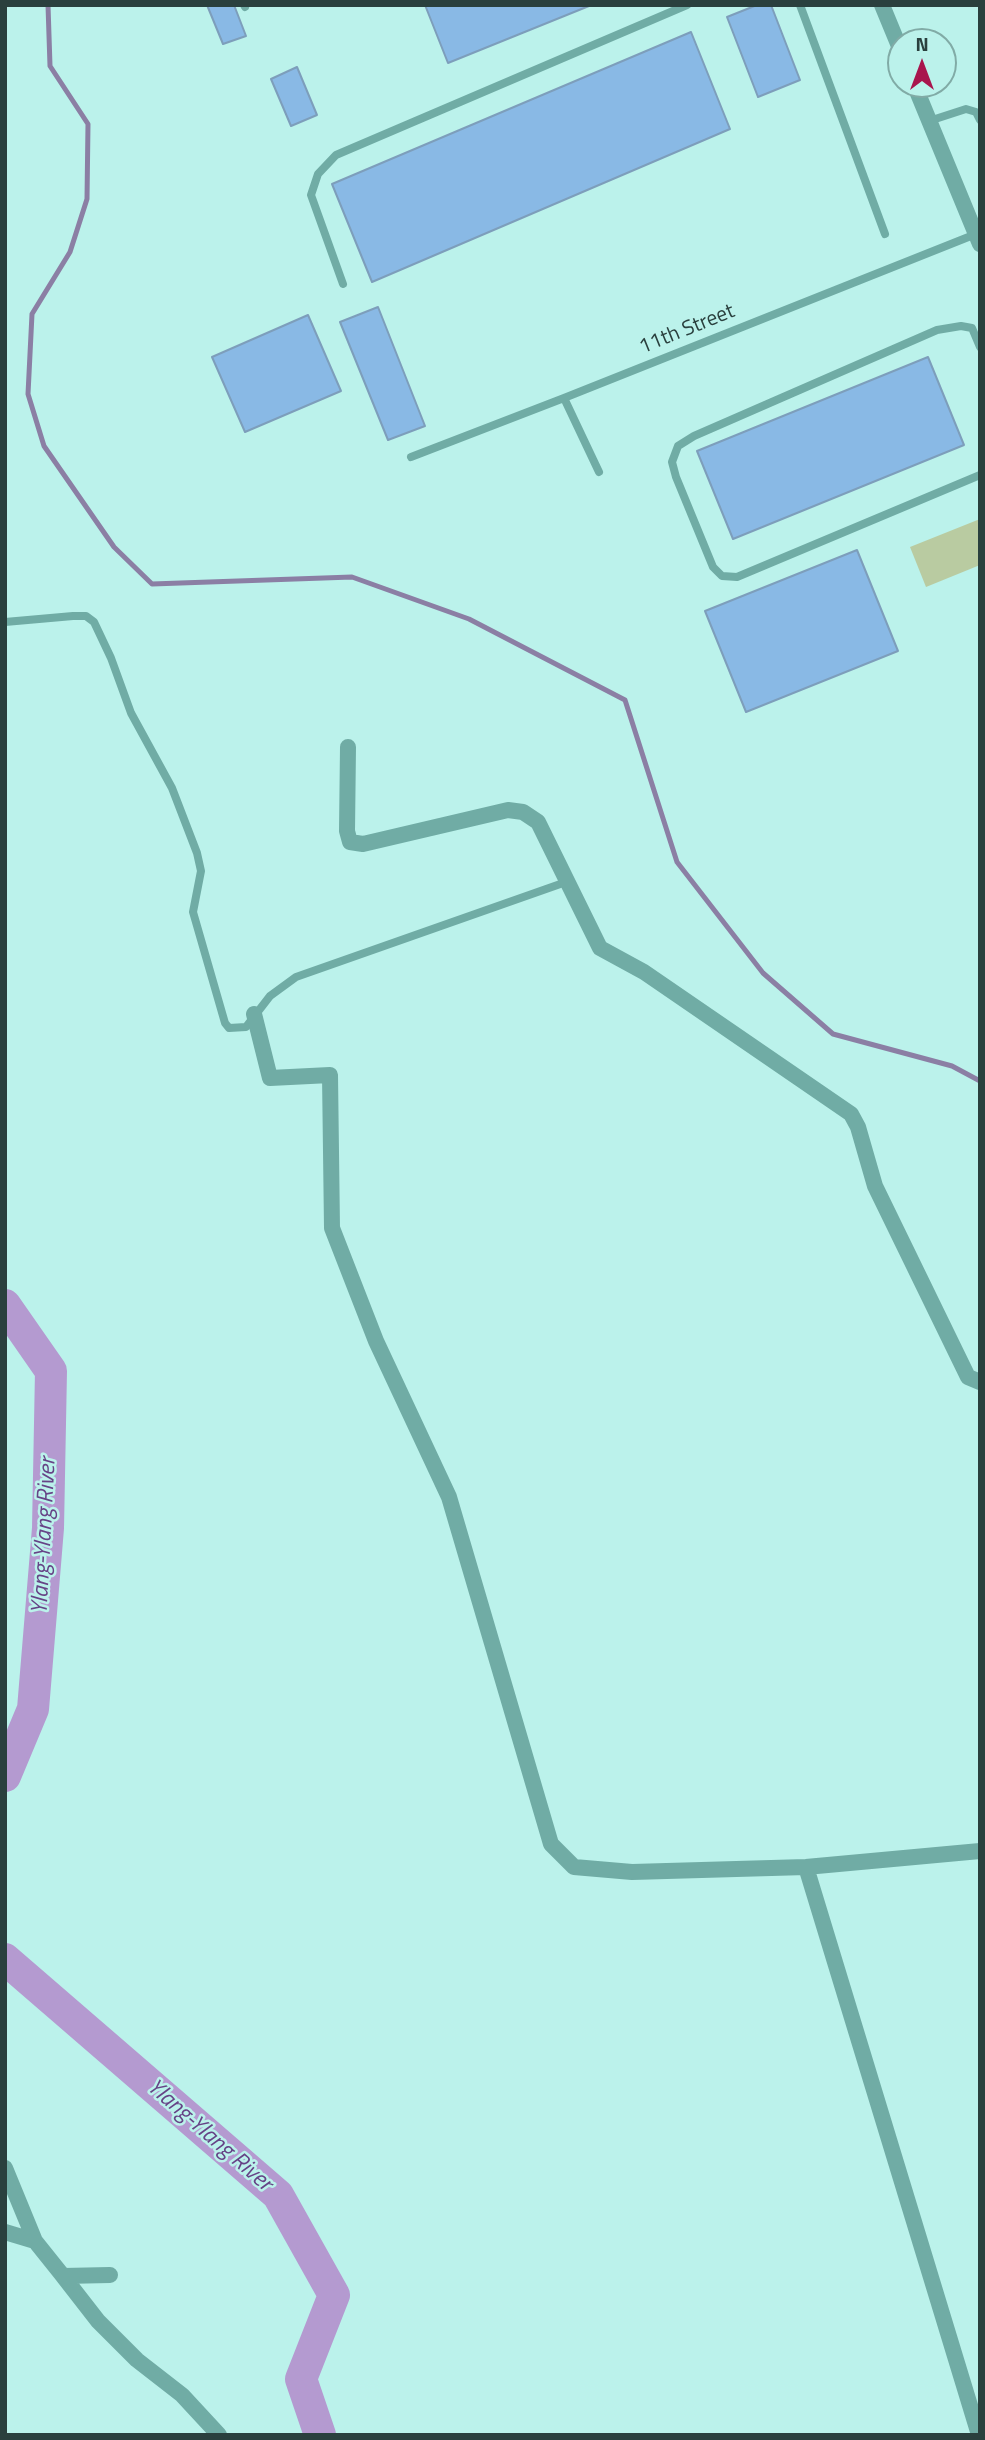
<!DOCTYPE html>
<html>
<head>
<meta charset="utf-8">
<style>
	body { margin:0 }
	#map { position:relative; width:985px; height:2440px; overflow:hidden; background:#bbf2eb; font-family:"Titillium Web",sans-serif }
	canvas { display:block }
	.frame { position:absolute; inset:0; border:7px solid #2a403e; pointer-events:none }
	.north { position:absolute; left:887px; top:28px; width:70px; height:70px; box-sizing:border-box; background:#bbf2eb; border:2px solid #81aba6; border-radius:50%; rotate:0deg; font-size:19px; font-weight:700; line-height:28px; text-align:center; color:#2a403e }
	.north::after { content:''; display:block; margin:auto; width:24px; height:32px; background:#a8154d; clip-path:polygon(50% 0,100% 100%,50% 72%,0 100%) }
</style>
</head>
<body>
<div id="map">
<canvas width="985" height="2440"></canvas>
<div class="frame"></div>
<div class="north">N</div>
</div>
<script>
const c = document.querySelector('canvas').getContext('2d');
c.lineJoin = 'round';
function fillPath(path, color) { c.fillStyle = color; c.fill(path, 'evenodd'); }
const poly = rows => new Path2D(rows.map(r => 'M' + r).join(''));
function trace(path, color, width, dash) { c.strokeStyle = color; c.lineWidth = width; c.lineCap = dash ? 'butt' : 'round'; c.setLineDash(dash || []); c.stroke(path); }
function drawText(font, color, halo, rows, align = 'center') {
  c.font = font + ' "Titillium Web",sans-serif'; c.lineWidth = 5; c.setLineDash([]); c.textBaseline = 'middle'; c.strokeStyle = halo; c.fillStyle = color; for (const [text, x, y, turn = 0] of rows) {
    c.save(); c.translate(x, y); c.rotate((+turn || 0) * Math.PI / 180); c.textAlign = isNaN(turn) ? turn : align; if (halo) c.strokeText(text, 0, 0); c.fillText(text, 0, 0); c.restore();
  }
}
fillPath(poly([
	[980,519,980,565,926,587,910,547]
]), '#b9cba1');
trace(poly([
	[48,5,50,66,88,124,87,199,70,252,32,314,28,394,44,446,114,547,152,584,352,577,469,619,625,700,677,862,763,973,833,1034,952,1066,980,1081]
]), '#8b7fa4', 5);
trace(poly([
	[5,1305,51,1371,48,1528,33,1709,5,1776],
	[5,1959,278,2195,334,2295,301,2379,320,2435]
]), '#b49ad0', 32);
const building = poly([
	[207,5,234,5,246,36,223,44,207,5],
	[425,5,589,5,589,6,448,63,425,5],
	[757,5,771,5,800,80,758,97,727,17,757,5],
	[691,32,730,129,372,282,332,184,691,32],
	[297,67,317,115,291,126,271,79,297,67],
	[378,307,425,426,388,440,340,322,378,307],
	[308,315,341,391,245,432,212,357,308,315],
	[928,357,964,445,733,539,697,451,928,357],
	[857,550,898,651,746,712,705,611,857,550]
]);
fillPath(building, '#89b9e5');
trace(building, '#7d9ebb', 2);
trace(poly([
	[244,5,245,7],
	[800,5,885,234],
	[929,121,966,109,976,112,980,120],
	[343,284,311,195,318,174,336,155,687,5],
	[980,347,972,328,961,326,937,330,694,436,678,446,672,462,676,477,713,567,722,576,737,577,980,475],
	[564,398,599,472],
	[411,457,564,398,976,234],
	[5,622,73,616,86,616,94,622,111,658,131,713,172,788,197,853,201,871,193,912,225,1023,229,1028,246,1027,270,996,296,977,566,882]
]), '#70aca5', 8);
trace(poly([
	[882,5,901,51],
	[914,84,980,244],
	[348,747,347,831,350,842,363,844,508,810,523,812,538,822,600,948,644,972,851,1114,858,1127,875,1186,968,1377,980,1382],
	[254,1014,270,1078,330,1075,332,1228,376,1341,449,1497,551,1844,574,1867,632,1872,806,1867,980,1851],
	[806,1867,979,2435],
	[5,2168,35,2241],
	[5,2232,35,2241,63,2276,110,2275],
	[63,2276,98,2321,137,2360,182,2395,219,2435]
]), '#70aca5', 16);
drawText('21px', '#2a403e', '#bbf2eb', [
	["11th Street",687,330,-22]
]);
drawText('italic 23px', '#664386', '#bbf2eb', [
	["Ylang-Ylang River",45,1536,-87],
	["Ylang-Ylang River",209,2136,41]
]);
</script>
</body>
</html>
